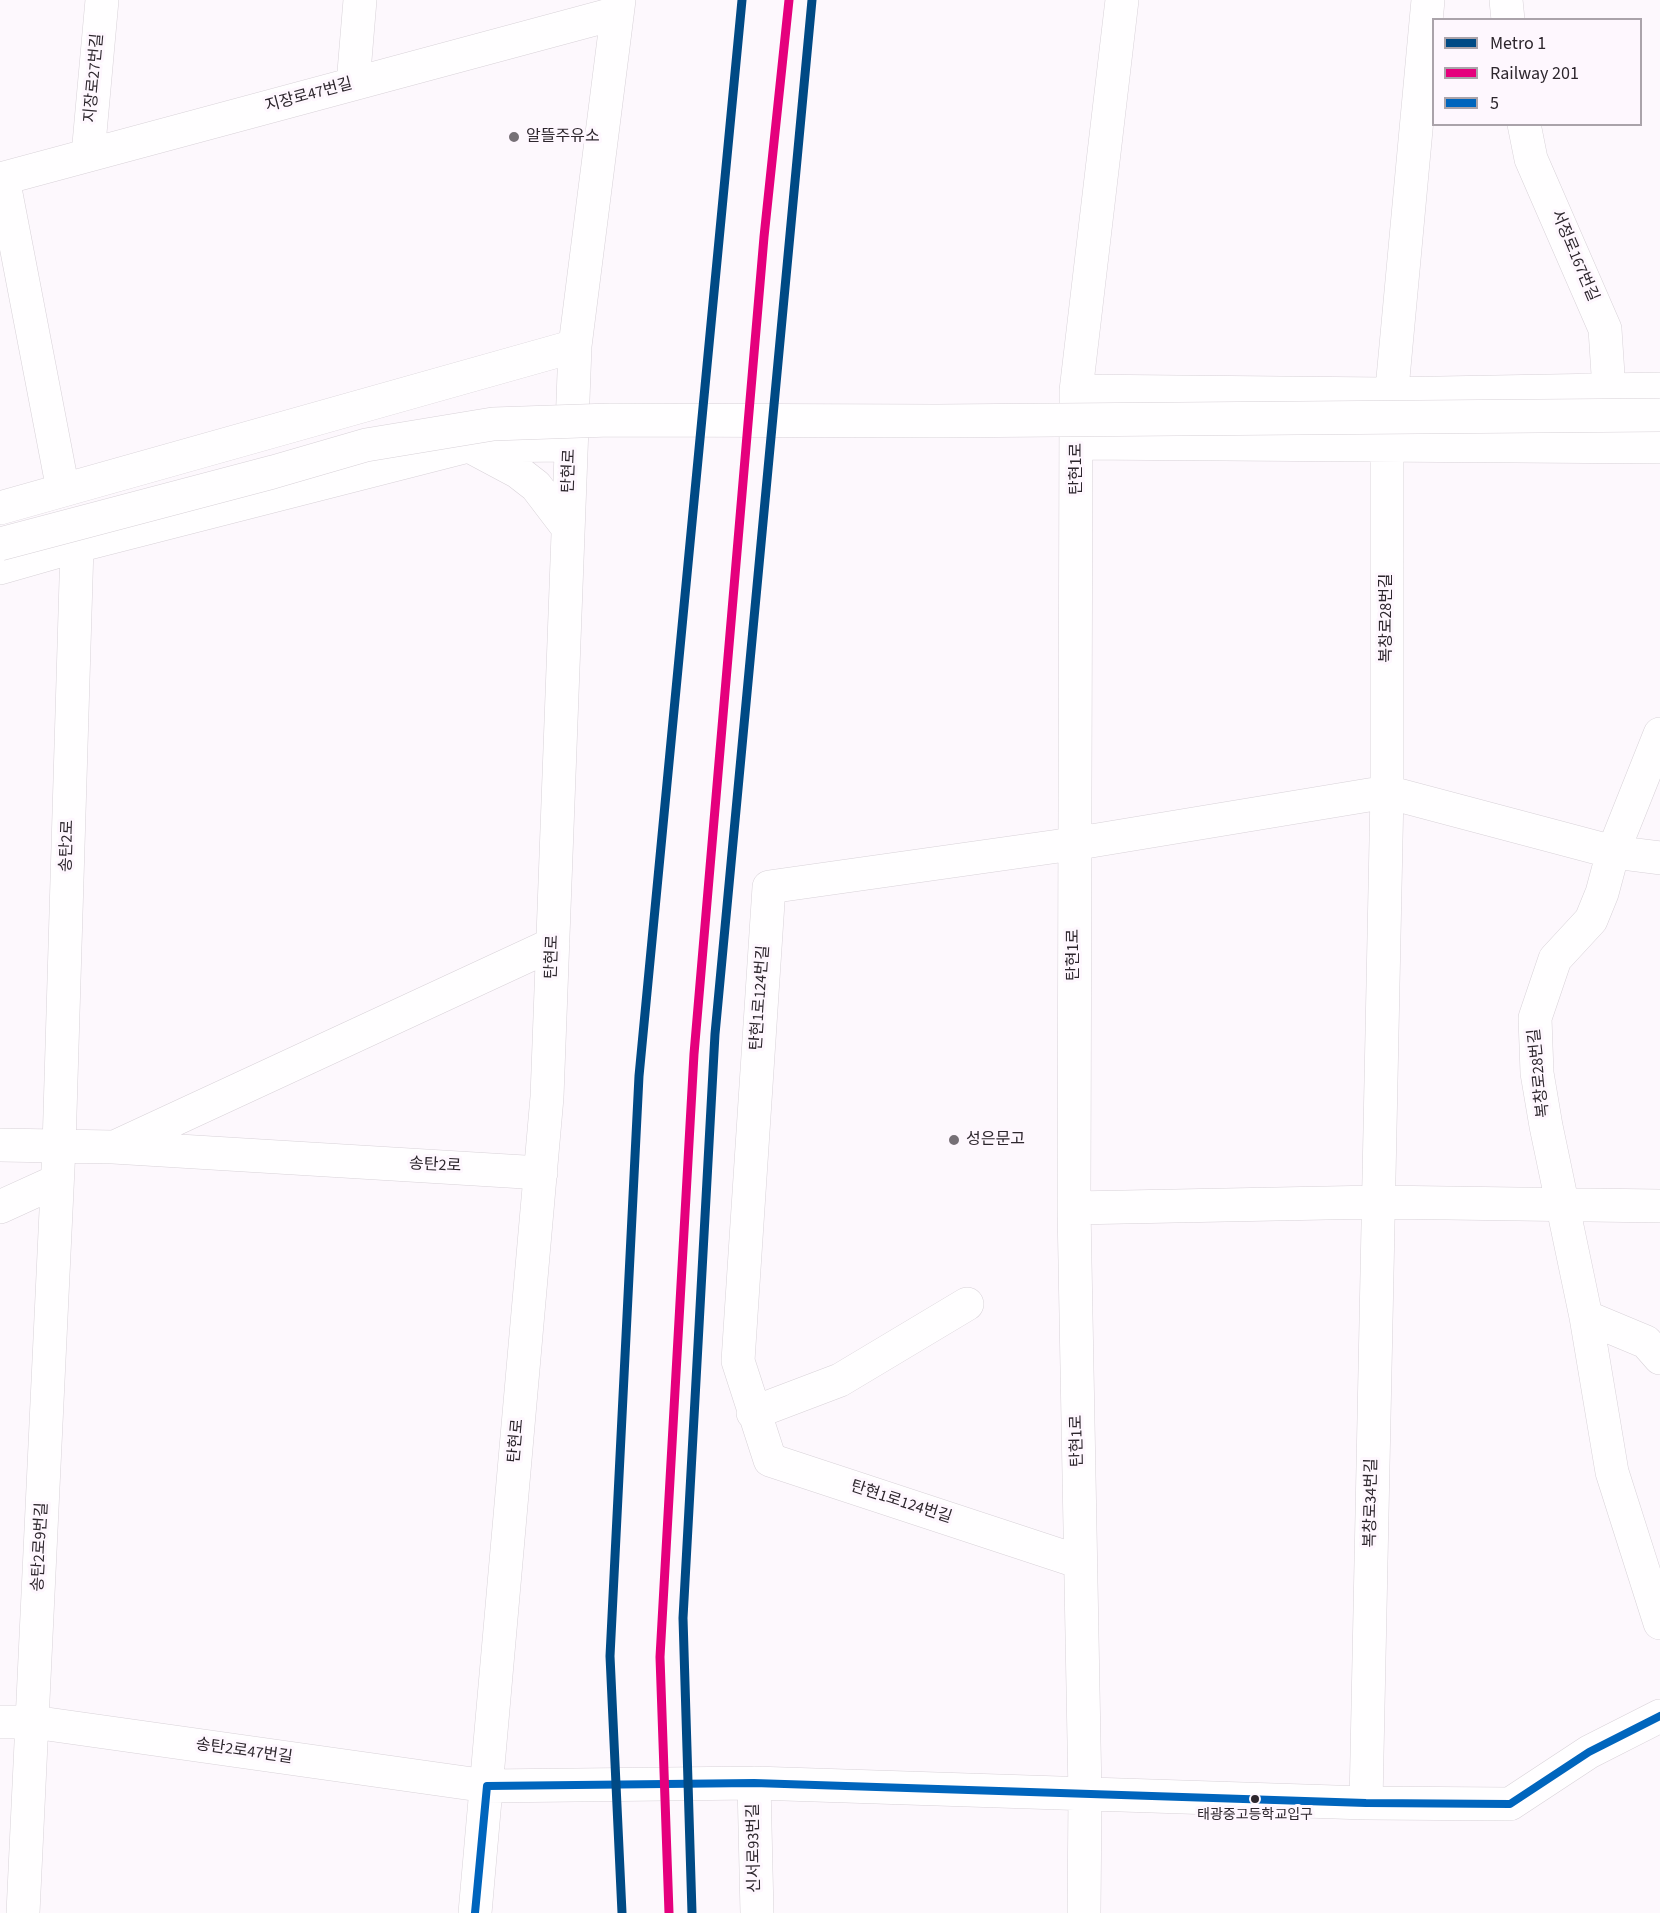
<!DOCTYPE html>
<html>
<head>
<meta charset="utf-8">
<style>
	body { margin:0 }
	#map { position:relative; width:1660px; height:1913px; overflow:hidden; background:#fdf8fd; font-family:"Source Sans 3",sans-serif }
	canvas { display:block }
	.legend { position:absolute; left:1432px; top:18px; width:210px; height:108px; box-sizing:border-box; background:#fef7fe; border:2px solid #aaa3aa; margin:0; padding:8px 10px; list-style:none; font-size:18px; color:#2d262d }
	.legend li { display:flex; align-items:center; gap:12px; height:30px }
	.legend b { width:30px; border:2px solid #aaa3aa }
</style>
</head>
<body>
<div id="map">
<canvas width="1660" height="1913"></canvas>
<ul class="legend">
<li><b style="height:8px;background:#004a85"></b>Metro 1</li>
<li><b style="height:8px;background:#e5007d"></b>Railway 201</li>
<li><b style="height:8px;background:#0065bd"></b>5</li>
</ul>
</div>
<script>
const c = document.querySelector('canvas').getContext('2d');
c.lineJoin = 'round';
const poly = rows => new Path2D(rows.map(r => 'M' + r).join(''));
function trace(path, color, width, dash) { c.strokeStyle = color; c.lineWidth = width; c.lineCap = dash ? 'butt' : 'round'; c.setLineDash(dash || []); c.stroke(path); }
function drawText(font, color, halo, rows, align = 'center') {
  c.font = font + ' "Source Sans 3","Noto Sans KR",sans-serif'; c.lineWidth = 6; c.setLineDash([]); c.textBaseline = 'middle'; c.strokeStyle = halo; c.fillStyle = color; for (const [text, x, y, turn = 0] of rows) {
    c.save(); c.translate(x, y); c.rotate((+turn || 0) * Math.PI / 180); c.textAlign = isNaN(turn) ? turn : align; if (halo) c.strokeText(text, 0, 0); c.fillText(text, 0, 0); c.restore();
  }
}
const minor = poly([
	[1506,0,1508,20],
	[353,84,360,0],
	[1524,124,1531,159,1605,329,1609,390],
	[88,155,102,0],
	[3,178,63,490],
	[0,179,617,13],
	[1076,391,1385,394,1660,389],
	[1077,443,1660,447],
	[473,448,518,472,536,486,568,528],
	[0,508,575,346],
	[0,568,77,546,468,446,571,445],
	[1660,734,1613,852,1602,893,1591,920,1555,959,1535,1018,1537,1073,1546,1126,1586,1317,1612,1472,1660,1623],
	[0,1145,113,1147,541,1173],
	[117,1146,553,944],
	[0,1207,57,1181],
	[1074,1208,1377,1202,1660,1206],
	[1586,1317,1646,1342,1660,1358],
	[753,1413,840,1380,967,1304],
	[1080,1562,770,1460,738,1361,769,887,1073,844,1387,792,1613,852,1660,858],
	[0,1722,33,1722,487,1786,754,1783,1366,1803,1510,1804,1589,1752,1660,1716],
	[754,1783,757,1913],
	[1366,1803,1387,792,1387,443,1428,0],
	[23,1913,59,1147,77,546],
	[475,1913,547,1097,575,346,619,0],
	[1084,1913,1085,1795,1074,1208,1076,391,1122,0]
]);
trace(minor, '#d8d2d8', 34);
trace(minor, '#fffeff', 33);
const minorBridge = poly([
	[0,544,273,472,366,445,493,424,610,420,937,421,1660,415]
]);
trace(minorBridge, '#d8d2d8', 34, []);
trace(minorBridge, '#fffeff', 33);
trace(poly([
	[475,1913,487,1786,754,1783,1366,1803,1510,1804,1589,1752,1660,1716]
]), '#0065bd', 8);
trace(poly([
	[669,1913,660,1657,694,1054,764,237,789,0]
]), '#e5007d', 9);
trace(poly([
	[622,1913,610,1656,639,1076,742,0],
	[692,1913,683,1618,715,1034,812,0]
]), '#004a85', 9);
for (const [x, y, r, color] of [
	[514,137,6,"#767076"],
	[954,1140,6,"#767076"],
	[1255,1799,5,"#2d262d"]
]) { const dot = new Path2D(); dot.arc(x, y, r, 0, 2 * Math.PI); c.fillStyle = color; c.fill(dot); trace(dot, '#fef7fe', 2); }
drawText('14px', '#2d262d', '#fef7fe', [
	["태광중고등학교입구",1255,1816]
]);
drawText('16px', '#2d262d', '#fef7fe', [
	["지장로27번길",95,78,-85],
	["지장로47번길",309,96,-15],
	["서정로167번길",1574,256,67],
	["탄현1로",1077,469,-90],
	["탄현로",570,471,-88],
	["복창로28번길",1387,618,-90],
	["송탄2로",68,846,-88],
	["탄현1로",1074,955,-90],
	["탄현로",553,957,-88],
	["탄현1로124번길",761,998,-86],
	["복창로28번길",1540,1073,-96],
	["송탄2로",435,1166,3],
	["탄현로",517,1441,-85],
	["탄현1로",1078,1441,-91],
	["탄현1로124번길",901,1503,18],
	["복창로34번길",1372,1503,-89],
	["송탄2로9번길",41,1547,-87],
	["송탄2로47번길",244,1752,8],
	["신서로93번길",755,1848,-91]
]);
drawText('16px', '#2d262d', '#fef7fe', [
	["알뜰주유소",526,137],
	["성은문고",966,1140]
], 'left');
</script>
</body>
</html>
